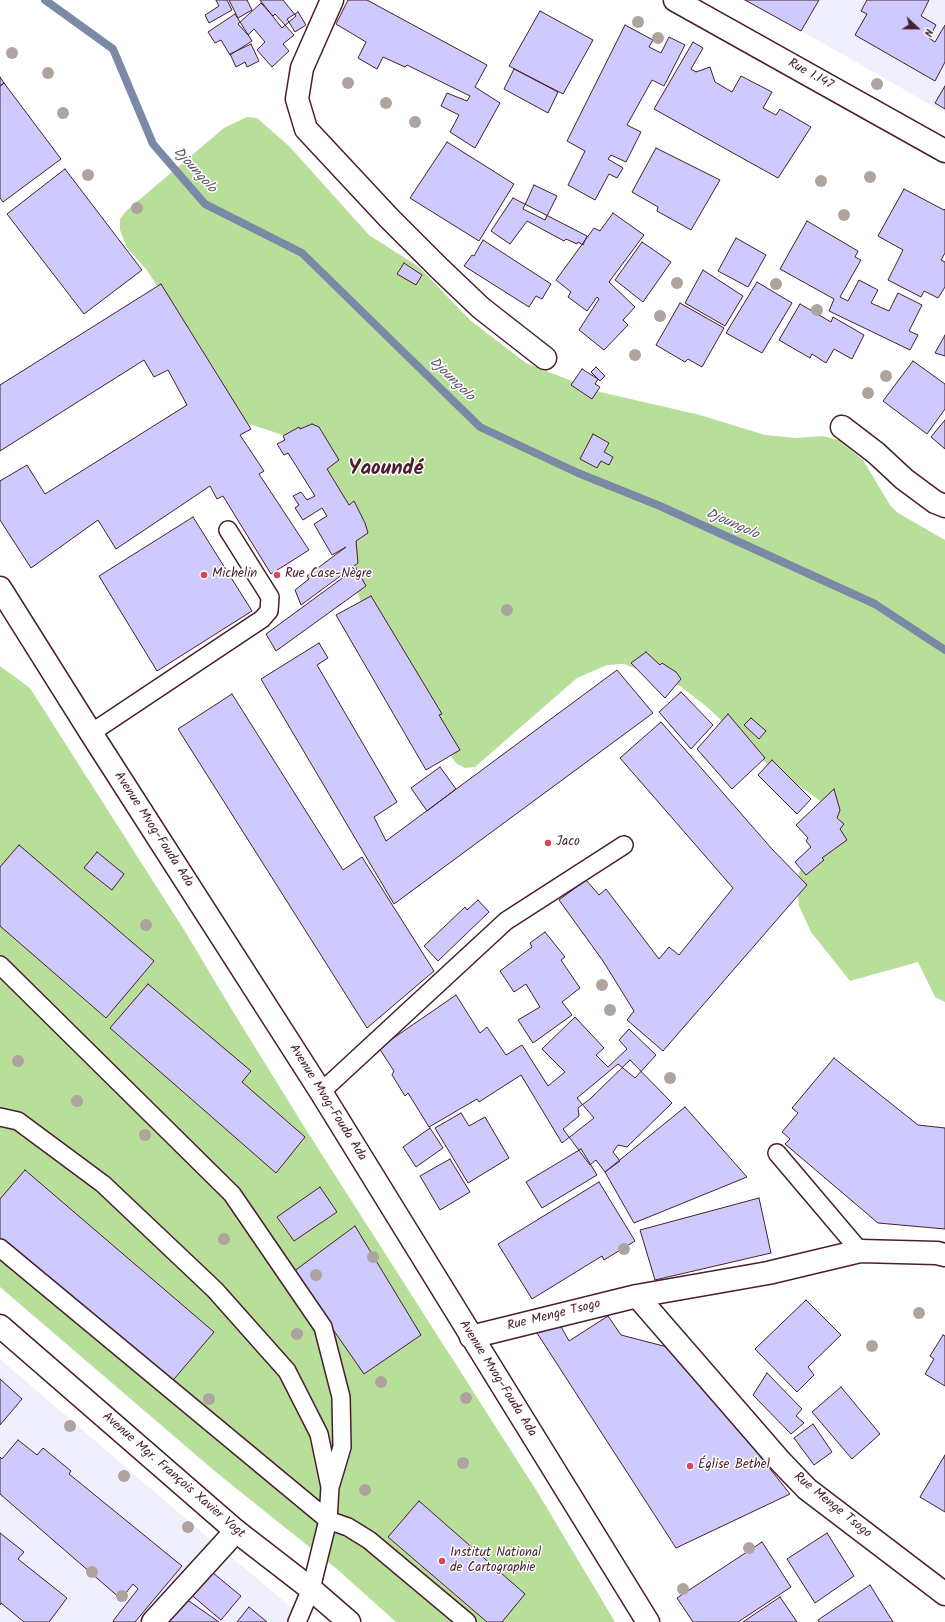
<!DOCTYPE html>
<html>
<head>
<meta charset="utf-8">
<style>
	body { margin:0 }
	#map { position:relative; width:945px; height:1622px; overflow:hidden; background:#fff; font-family:Kalam,sans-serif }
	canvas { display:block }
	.north { position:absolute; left:897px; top:8px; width:40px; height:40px; -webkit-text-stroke:3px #fff; paint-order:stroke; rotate:112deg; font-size:11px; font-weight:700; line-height:16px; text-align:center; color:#4a1f2b }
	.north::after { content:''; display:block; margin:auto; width:14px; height:18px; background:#4a1f2b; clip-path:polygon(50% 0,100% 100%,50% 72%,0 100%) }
</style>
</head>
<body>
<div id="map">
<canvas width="945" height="1622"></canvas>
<div class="north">N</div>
</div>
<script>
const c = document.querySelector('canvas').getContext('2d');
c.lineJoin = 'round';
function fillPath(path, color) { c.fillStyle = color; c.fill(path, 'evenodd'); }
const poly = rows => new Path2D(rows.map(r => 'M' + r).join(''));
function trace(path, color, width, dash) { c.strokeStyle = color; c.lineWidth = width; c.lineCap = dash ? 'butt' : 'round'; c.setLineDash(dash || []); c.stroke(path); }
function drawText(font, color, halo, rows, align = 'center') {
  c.font = font + ' Kalam,sans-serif'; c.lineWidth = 3; c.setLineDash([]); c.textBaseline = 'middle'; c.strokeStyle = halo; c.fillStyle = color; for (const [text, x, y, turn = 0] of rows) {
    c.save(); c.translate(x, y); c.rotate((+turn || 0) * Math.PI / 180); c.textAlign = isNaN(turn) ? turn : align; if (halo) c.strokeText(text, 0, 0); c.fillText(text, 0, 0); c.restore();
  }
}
fillPath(poly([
	[743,0,945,0,945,113,807,34],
	[0,1359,199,1530,309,1622,0,1622]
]), '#f0effe');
fillPath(poly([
	[247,117,257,118,290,147,369,235,419,267,470,320,526,363,600,392,700,415,765,435,796,438,823,436,838,440,863,460,890,505,898,513,945,540,945,1002,935,997,918,962,850,981,811,932,799,906,797,885,799,872,838,834,841,823,835,811,767,764,706,706,680,686,624,664,607,665,577,678,475,767,465,768,457,764,446,750,361,603,344,548,344,510,292,438,240,421,167,301,146,269,127,248,120,230,120,219,126,211,224,128],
	[0,666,30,688,186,933,229,1005,305,1128,538,1493,615,1622,396,1622,338,1570,217,1473,0,1287]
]), '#b8df9a');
trace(poly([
	[45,0,113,49,153,144,205,204,302,253,480,427,578,473,660,506,875,604,945,650]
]), '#7a89a6', 8);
const building = poly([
	[216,0,227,0,232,10,209,23,205,15,219,6,216,0],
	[229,0,247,0,252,10,238,18,229,0],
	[260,0,283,0,296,16,282,28,260,0],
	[348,0,367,0,487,65,475,87,500,103,475,148,450,132,459,115,441,106,447,93,467,101,470,96,407,65,405,67,383,57,377,69,358,58,366,42,336,24,348,0],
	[745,0,819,0,801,31,745,0],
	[867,0,929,0,921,16,936,25,929,38,935,42,945,25,945,62,935,81,855,35,867,14,861,11,867,0],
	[261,3,273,16,275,14,294,35,283,44,289,51,272,67,257,50,265,42,254,29,248,35,238,24,261,3],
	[540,11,593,40,563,94,509,66,540,11],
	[298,12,306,25,295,32,287,19,298,12],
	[235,14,252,41,230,55,221,40,215,43,208,32,235,14],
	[625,25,653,40,649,47,661,53,669,37,685,45,664,86,652,80,627,125,641,132,626,162,611,155,608,159,623,168,617,178,609,174,595,200,568,185,585,151,567,141,625,25],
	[693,42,703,48,691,69,696,72,710,67,715,82,732,92,741,76,772,92,763,108,776,115,780,109,811,127,778,178,654,109,693,42],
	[251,44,259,61,247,67,245,62,236,67,230,54,251,44],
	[514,69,558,92,548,113,504,89,514,69],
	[0,77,4,83,0,86,0,77],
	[4,83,61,159,3,202,0,198,0,86,4,83],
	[945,86,945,109,935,103,945,86],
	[447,142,514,184,479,241,410,198,447,142],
	[656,148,720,180,691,230,657,211,658,207,632,192,656,148],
	[65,169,142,270,84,314,7,214,65,169],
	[534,185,557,196,545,220,523,209,534,185],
	[904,189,944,210,945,209,945,253,941,260,945,262,945,287,938,298,924,291,921,297,888,280,903,250,878,236,904,189],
	[513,198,587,236,583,245,578,242,577,244,566,239,564,241,527,221,510,244,491,231,513,198],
	[613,213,644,235,609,282,635,307,623,320,628,325,604,350,579,330,599,299,597,297,587,311,568,297,571,292,556,280,594,228,600,231,613,213],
	[807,221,858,251,855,257,861,260,840,297,848,301,859,280,878,290,871,303,889,311,898,293,922,305,909,331,918,335,910,350,829,311,834,299,780,269,807,221],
	[736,238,766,255,748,287,718,271,736,238],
	[483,240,551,284,542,299,536,296,529,307,464,266,472,255,474,256,483,240],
	[642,242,671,262,643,302,615,280,642,242],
	[404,263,422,275,416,285,397,274,404,263],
	[703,270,743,296,725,326,685,303,703,270],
	[757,282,792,303,762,353,726,333,757,282],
	[161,284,251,429,240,435,264,471,259,474,309,550,271,574,223,496,217,499,210,486,116,549,98,520,31,568,0,520,0,481,27,465,45,494,187,405,168,370,154,377,144,360,0,451,0,385,161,284],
	[680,303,724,328,702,367,688,359,685,362,656,345,680,303],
	[800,304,831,322,833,317,864,335,852,359,834,349,826,363,812,354,810,358,779,340,800,304],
	[945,335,945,356,935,353,945,335],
	[913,361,945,384,945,409,927,434,883,401,913,361],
	[596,367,605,376,600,381,591,372,596,367],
	[582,369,598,379,595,384,600,387,592,399,571,385,582,369],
	[945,420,945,449,931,437,945,420],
	[312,424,319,427,339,460,327,469,349,505,354,501,365,523,368,533,356,541,358,563,301,605,295,590,309,579,307,576,346,547,332,555,314,524,327,516,322,508,303,520,295,508,299,505,293,496,301,492,307,500,315,496,288,453,284,455,277,444,285,440,283,436,299,427,300,429,312,424],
	[593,434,609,443,604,452,613,457,609,465,601,461,597,468,580,459,593,434],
	[193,517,252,611,157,671,99,576,193,517],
	[356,568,366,586,276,651,266,634,356,568],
	[371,596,442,714,439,715,460,750,426,770,336,615,371,596],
	[319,643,328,658,317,665,397,802,374,817,386,841,617,670,653,713,394,904,261,679,319,643],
	[646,652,660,665,662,663,676,672,681,679,665,698,631,663,646,652],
	[681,692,713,725,691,749,659,712,681,692],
	[232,694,343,870,362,857,434,971,367,1028,178,729,232,694],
	[728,714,765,758,732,789,697,749,728,714],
	[751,718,766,731,759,739,744,725,751,718],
	[661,722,772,849,807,885,663,1051,627,1020,634,1011,603,961,559,900,586,880,599,895,606,889,659,959,669,947,679,955,733,888,620,758,661,722],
	[772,760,811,799,797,814,758,775,772,760],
	[440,767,456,789,427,811,411,788,440,767],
	[834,789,840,810,837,818,844,824,840,829,847,840,822,858,824,860,806,875,795,862,811,847,806,841,808,838,796,825,834,789],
	[19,845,154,961,106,1018,0,926,0,867,19,845],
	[97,852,124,874,112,890,84,868,97,852],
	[478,900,489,912,438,961,424,946,465,907,467,910,478,900],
	[545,932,565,957,561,960,580,988,562,1002,572,1015,533,1043,518,1020,540,1007,526,984,514,992,500,971,532,947,530,943,545,932],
	[148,984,251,1071,242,1082,305,1137,276,1173,110,1028,148,984],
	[456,995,480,1033,487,1027,506,1055,522,1045,548,1086,565,1072,542,1049,575,1017,604,1048,596,1055,608,1067,627,1049,619,1040,629,1029,656,1055,635,1078,618,1064,577,1098,594,1118,562,1143,521,1075,479,1102,477,1099,429,1127,408,1093,405,1096,392,1075,394,1071,379,1048,456,995],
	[834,1058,918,1125,945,1128,945,1229,878,1223,785,1144,790,1139,782,1132,798,1113,792,1108,834,1058],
	[630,1060,672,1103,627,1147,618,1145,613,1152,620,1161,605,1172,596,1160,590,1165,563,1129,579,1116,578,1108,590,1099,630,1060],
	[685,1107,747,1177,634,1223,605,1172,685,1107],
	[461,1113,469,1126,485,1117,509,1158,468,1183,435,1128,461,1113],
	[430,1128,443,1148,416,1167,403,1147,430,1128],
	[581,1149,597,1175,542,1208,526,1182,581,1149],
	[450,1159,470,1192,440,1210,420,1176,450,1159],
	[25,1170,214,1332,169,1385,0,1240,0,1199,25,1170],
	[599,1182,635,1241,604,1260,602,1256,532,1299,498,1244,599,1182],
	[320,1187,337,1212,294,1241,277,1217,320,1187],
	[759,1198,771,1253,655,1280,640,1230,759,1198],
	[355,1226,421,1335,364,1374,293,1272,355,1226],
	[806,1300,841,1335,808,1367,814,1375,797,1392,755,1349,806,1300],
	[608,1316,621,1335,675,1349,790,1494,676,1548,537,1333,558,1321,569,1341,608,1316],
	[943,1335,945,1336,945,1386,925,1374,934,1359,930,1356,943,1335],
	[767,1373,802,1409,796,1416,804,1423,791,1434,753,1395,767,1373],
	[0,1379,22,1399,0,1425,0,1379],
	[841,1387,880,1434,852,1459,812,1412,841,1387],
	[813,1424,832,1452,814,1465,794,1438,813,1424],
	[18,1440,37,1455,43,1448,71,1471,69,1474,182,1566,135,1622,114,1622,113,1621,138,1589,133,1584,121,1599,0,1494,0,1457,2,1459,18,1440],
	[945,1455,945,1512,920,1497,945,1455],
	[419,1501,525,1594,502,1622,487,1622,388,1537,419,1501],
	[0,1533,24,1552,18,1559,67,1598,49,1622,24,1622,1,1603,0,1605,0,1533],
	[827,1533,854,1576,815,1603,787,1559,827,1533],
	[762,1542,791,1587,738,1622,693,1622,677,1598,762,1542],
	[207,1568,241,1596,221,1620,188,1592,207,1568],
	[870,1585,893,1622,819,1622,818,1620,870,1585],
	[183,1597,219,1622,165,1622,183,1597],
	[780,1597,797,1622,743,1622,780,1597],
	[249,1607,267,1622,237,1622,249,1607]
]);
fillPath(building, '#cecafd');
trace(building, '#4a1f2b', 1);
const lane = poly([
	[91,733,262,619,269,611,270,597,228,530],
	[0,965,232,1194,323,1327,341,1397,342,1447,331,1484],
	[321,1092,506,921,624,845],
	[0,1117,18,1121,103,1184,215,1290,287,1371,319,1434,330,1487,328,1520,311,1589,297,1622],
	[777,1153,860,1251],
	[0,1248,328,1520,348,1527,369,1540,467,1622]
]);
const street = poly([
	[332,0,302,68,297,99,306,129,389,218,440,269,481,308,545,358],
	[675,0,945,151],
	[842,427,876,453,904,479,935,502,945,506],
	[637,1296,768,1273,860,1251,937,1253,945,1255],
	[471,1337,637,1296,781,1462,807,1489,945,1594],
	[153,1622,236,1531]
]);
const secondary = poly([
	[0,588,91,733,321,1092,648,1622],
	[0,1326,236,1531,311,1589,349,1622]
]);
trace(lane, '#4a1f2b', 20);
trace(street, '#4a1f2b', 25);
trace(secondary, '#4a1f2b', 25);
trace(lane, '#fff', 17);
trace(street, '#fff', 22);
trace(secondary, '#fff', 22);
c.fillStyle = '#aea49d';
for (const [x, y] of [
	[638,22],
	[658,38],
	[12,53],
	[48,73],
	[348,83],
	[877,84],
	[386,103],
	[63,113],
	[415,122],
	[88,175],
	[870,177],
	[821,181],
	[137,208],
	[844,215],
	[677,283],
	[776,284],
	[817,310],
	[660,316],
	[635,355],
	[886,376],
	[868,393],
	[507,610],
	[146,925],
	[602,985],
	[610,1010],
	[18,1061],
	[670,1078],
	[77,1101],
	[145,1135],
	[224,1239],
	[624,1249],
	[373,1257],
	[316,1275],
	[919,1313],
	[297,1334],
	[872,1346],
	[381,1382],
	[466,1398],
	[209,1399],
	[70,1426],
	[463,1463],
	[124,1476],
	[365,1490],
	[188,1527],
	[749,1548],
	[92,1572],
	[683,1589],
	[122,1596]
]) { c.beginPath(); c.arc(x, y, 6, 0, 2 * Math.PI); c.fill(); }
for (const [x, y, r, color] of [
	[204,575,4,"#d1495b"],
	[277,575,4,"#d1495b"],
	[548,843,4,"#d1495b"],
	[690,1466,4,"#d1495b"],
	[442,1561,4,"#d1495b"]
]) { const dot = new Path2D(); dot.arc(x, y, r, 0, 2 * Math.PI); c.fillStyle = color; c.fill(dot); trace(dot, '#fff', 1.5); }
drawText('13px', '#4a1f2b', '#fff', [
	["Rue 1.147",810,75,29],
	["Avenue Mvog-Fouda Ada",153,830,57],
	["Avenue Mvog-Fouda Ada",327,1103,58],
	["Rue Menge Tsogo",554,1316,-14],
	["Avenue Mvog-Fouda Ada",497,1379,58],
	["Avenue Mgr. François Xavier Vogt",173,1476,41],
	["Rue Menge Tsogo",832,1506,39]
]);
drawText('13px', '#4a1f2b', '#fff', [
	["Michelin",212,575],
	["Rue Case-Nègre",285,575],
	["Jaco",556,843],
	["Église Bethel",698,1466],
	["Institut National",450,1554],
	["de Cartographie",450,1569]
], 'left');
drawText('italic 14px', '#625468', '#fff', [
	["Djoungolo",194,171,48],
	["Djoungolo",451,380,44],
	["Djoungolo",732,525,24]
]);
drawText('bold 21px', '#4a1f2b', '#fff', [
	["Yaoundé",386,470]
]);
</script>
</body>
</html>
